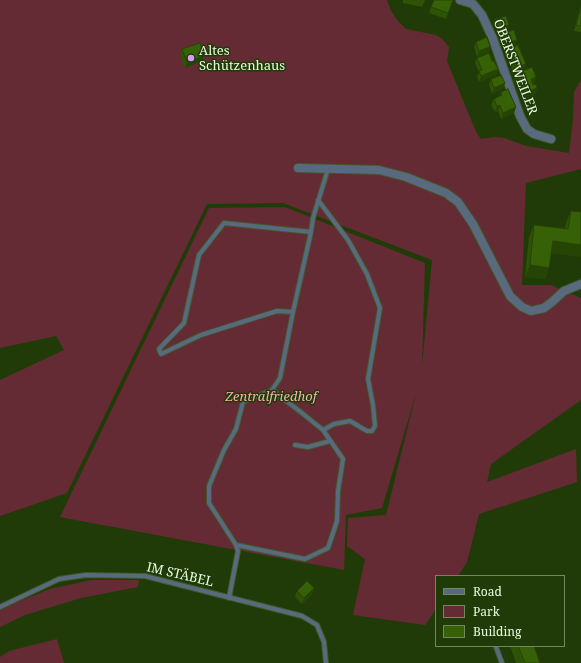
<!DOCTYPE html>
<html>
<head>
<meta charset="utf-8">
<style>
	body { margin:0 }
	#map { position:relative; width:581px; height:663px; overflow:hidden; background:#213b08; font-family:"Noto Serif",serif }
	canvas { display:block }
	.legend { position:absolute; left:435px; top:575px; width:130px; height:72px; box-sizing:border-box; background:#213b08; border:1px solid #71885e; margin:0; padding:5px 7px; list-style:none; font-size:12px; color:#eafbdf }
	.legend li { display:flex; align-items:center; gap:8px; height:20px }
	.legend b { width:20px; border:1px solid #71885e }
</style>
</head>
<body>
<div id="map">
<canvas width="581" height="663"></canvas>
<ul class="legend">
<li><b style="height:5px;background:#5a6a7e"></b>Road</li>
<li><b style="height:11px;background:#652b34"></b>Park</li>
<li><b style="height:11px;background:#366106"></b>Building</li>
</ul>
</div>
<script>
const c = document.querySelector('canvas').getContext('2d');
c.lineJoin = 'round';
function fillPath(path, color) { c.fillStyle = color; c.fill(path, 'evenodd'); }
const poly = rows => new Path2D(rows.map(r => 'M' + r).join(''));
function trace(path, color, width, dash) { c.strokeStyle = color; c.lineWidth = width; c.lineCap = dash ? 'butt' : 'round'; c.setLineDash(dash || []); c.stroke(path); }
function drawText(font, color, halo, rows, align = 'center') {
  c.font = font + ' "Noto Serif",serif'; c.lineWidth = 3; c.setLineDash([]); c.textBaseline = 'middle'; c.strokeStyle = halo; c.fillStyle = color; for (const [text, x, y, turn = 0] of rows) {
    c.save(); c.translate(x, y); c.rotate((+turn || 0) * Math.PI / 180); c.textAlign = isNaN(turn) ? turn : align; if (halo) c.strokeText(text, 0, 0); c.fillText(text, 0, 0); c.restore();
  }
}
fillPath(poly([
	[0,0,387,0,391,11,398,21,406,29,436,35,442,39,449,47,447,61,476,132,481,139,495,137,504,138,526,146,569,153,573,120,574,92,581,80,581,169,526,183,522,285,551,285,581,298,581,400,491,464,487,482,576,449,577,482,479,514,467,562,458,576,436,576,436,609,425,625,353,615,365,559,347,546,348,518,386,515,417,390,382,508,346,515,344,570,60,517,209,208,285,207,425,263,422,367,432,260,283,203,207,204,67,493,0,516,0,380,64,350,56,336,0,348],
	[91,580,139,580,138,587,81,598,25,615,0,627,0,609,50,589],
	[57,639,64,663,0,663,0,657,9,651]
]), '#652b34');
const service = poly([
	[318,200,348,240,367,274,380,308,368,379,373,405,375,426,372,431,367,431,350,421,334,424,323,430],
	[293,312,277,311,201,335,161,354,159,349,184,323,199,255,224,223,311,232],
	[295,445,308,447,330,441],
	[236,545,305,559,328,548,337,521,338,491,343,459,323,430,302,413,272,390],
	[229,598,238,551,236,545,209,503,209,486,224,450,236,429,243,402,272,390,280,378,293,312,311,232,313,218,328,169],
	[0,607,59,579,86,575,145,576,302,616,317,625,324,642,326,663],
	[496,647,502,663]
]);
const minor = poly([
	[460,0,473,4,482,15,493,39,520,116,527,129,534,134,551,139],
	[298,168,379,170,406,177,446,193,458,202,473,224,510,296,522,307,531,311,544,308,552,302,564,291,581,284]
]);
trace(service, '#415a2a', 6);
trace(minor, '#415a2a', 10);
trace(service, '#5a6a7e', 4);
trace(minor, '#5a6a7e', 8);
fillPath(poly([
	[403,0,425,0,422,7,403,3],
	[434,0,453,0,446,19,429,13],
	[581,5,581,8,581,6,581,32,574,31],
	[494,20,509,25,507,28,508,30,507,33,515,46,503,50,500,40,502,35,499,36,498,33,498,31,497,32,493,23],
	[476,42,490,47,488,53,477,57,474,47],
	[182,49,204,56,202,61,185,68,180,55],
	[508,49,524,70,514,74,506,55],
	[477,58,492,61,498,69,496,75,479,82,477,77,479,72,475,63],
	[516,74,536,77,534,83,533,83,537,88,535,94,522,99,514,80],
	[491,79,505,83,503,89,492,94,489,85],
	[501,92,516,107,514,113,501,119,498,111,495,112,491,105,494,99,500,96],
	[571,211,581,212,581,257,551,253,549,268,545,279,525,277,529,237,534,225,565,229,566,223],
	[314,588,312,594,302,604,295,597,297,591],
	[510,646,534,646,540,663,516,663]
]), '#2e5305');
fillPath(poly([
	[509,25,508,28,499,31,499,30,497,32,498,29],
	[508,30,507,33,499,36,500,33],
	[517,40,515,46,503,50,506,44],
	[490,47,488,53,477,57,479,51],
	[204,56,202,61,185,68,187,62],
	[526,64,524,70,514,74,516,68],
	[498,69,496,75,479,82,481,76],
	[536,77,534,83,529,85,531,79],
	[505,83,503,89,492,94,494,88],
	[537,88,535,94,522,99,524,93],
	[500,105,498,111,495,112,497,106],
	[516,107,514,113,501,119,503,113],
	[553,241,581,245,581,257,548,253],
	[530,265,549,268,545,279,525,277],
	[314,588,312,594,302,604,304,598]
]), '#264404');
const building = poly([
	[434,0,453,0,448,13,431,7,434,0],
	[581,6,581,26,576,25,581,6],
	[506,16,509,25,498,29,494,20,506,16],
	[507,26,508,30,500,33,499,30,507,26],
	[514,30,517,40,506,44,502,34,514,30],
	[487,37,490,47,479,51,476,42,487,37],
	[200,43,204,56,187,62,182,49,200,43],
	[518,45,526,64,516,68,508,49,518,45],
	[489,53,492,61,494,61,498,69,481,76,479,71,482,70,477,58,489,53],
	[532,67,536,77,531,79,533,85,536,84,537,88,524,93,516,74,532,67],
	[501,75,505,83,494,88,491,79,501,75],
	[508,89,516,107,503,113,500,105,497,106,494,99,502,95,501,92,508,89],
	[571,211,581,212,581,245,553,241,549,268,530,265,534,225,568,229,571,211],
	[307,581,314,588,304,598,297,591,307,581],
	[518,646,534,646,540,663,525,663,518,646]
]);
fillPath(building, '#366106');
trace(building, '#264404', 1);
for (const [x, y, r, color] of [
	[191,58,4,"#d89bf8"]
]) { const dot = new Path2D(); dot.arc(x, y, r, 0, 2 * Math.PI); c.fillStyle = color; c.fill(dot); trace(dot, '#213b08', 1.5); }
drawText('13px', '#eafbdf', '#213b08', [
	["Altes",199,51],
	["Schützenhaus",199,66]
], 'left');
drawText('13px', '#eafbdf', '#213b08', [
	["OBERSTWEILER",515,67,69],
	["IM STÄBEL",180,575,13]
]);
drawText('italic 13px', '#faadb4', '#213b08', [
	["Zentralfriedhof",271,397]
]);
</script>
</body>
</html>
